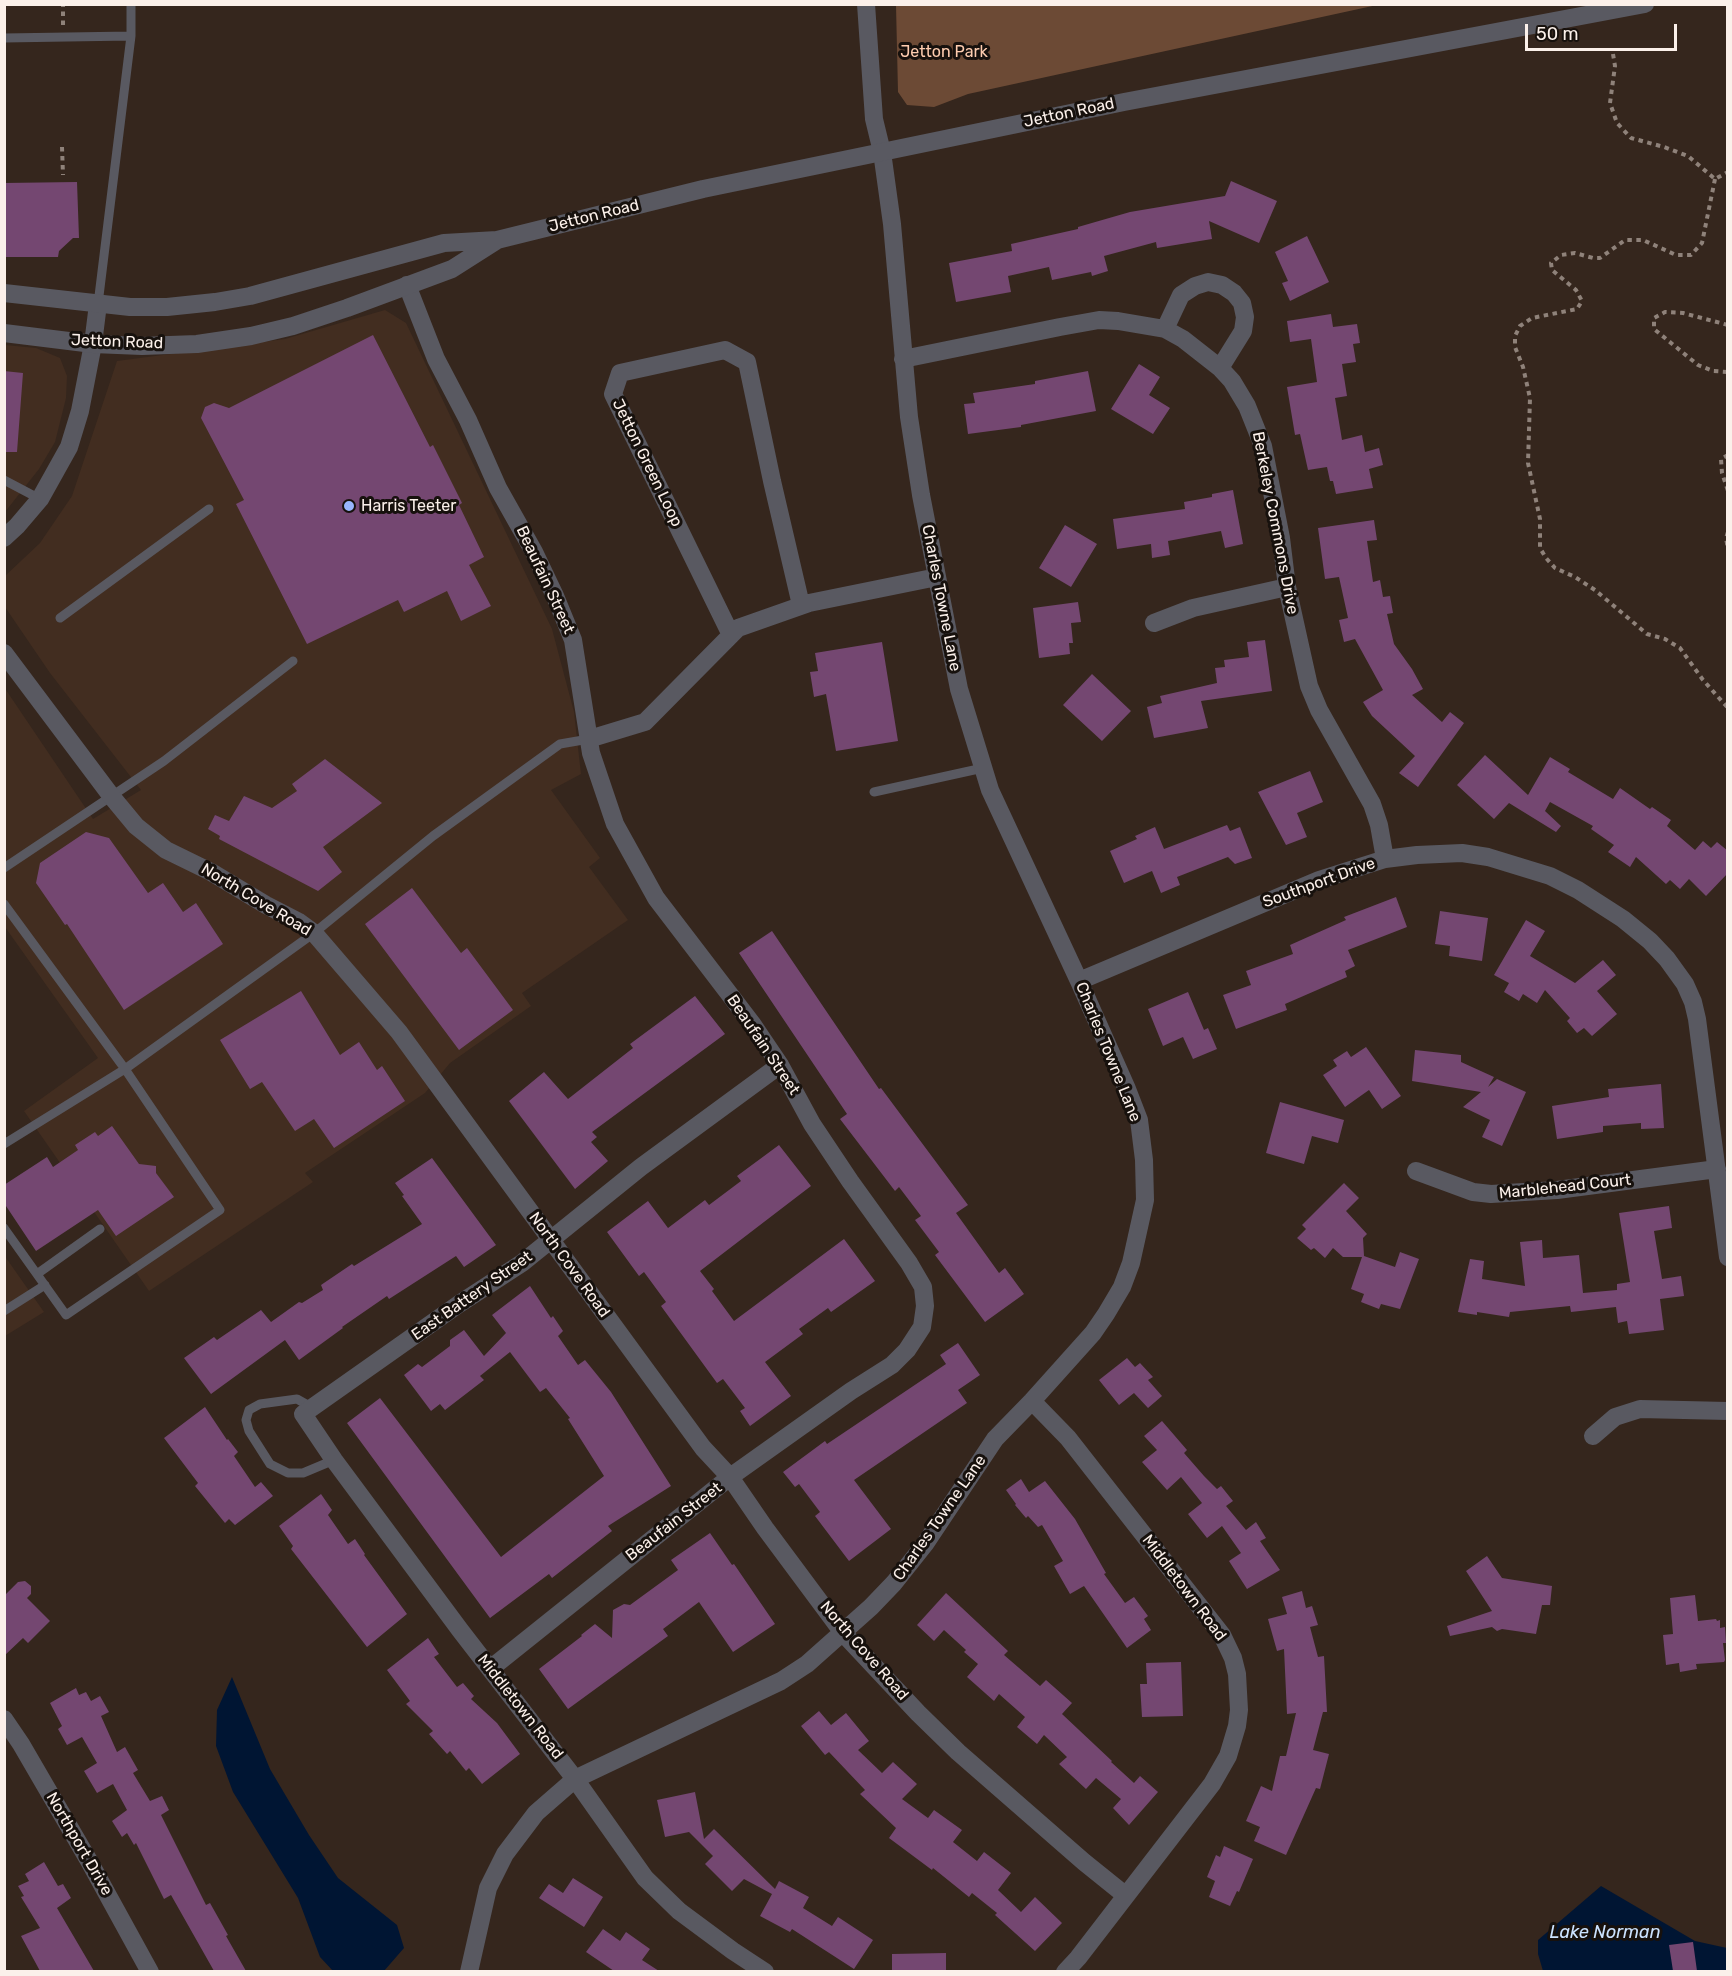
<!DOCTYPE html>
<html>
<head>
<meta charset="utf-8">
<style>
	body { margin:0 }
	#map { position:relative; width:1732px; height:1976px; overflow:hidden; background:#35261d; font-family:Rubik,sans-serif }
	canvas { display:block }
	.frame { position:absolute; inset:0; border:6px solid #fbf0ea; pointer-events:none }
	.scale { position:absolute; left:1525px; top:24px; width:152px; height:27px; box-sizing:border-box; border:3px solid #fbf0ea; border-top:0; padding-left:8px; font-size:18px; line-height:21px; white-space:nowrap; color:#fbf0ea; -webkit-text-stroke:4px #17110d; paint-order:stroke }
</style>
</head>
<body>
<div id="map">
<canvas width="1732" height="1976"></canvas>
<div class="frame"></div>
<div class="scale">50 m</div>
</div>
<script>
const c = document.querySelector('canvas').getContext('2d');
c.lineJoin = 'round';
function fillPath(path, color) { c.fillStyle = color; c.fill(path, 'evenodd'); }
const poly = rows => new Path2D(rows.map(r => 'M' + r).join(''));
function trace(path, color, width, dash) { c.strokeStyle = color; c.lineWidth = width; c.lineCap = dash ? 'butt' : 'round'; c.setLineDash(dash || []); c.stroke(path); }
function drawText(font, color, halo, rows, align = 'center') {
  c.font = font + ' Rubik,sans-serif'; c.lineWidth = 6; c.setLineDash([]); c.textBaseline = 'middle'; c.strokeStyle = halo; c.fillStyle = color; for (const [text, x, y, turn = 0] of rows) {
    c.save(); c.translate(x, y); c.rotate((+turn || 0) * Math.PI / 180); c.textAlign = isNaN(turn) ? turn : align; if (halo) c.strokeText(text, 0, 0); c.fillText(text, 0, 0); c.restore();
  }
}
fillPath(poly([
	[385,310,406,323,552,629,574,712,581,774,551,790,600,858,589,867,628,920,522,993,531,1006,450,1063,425,1093,305,1173,313,1182,149,1291,24,1111,98,1058,5,927,4,687,93,819,141,790,50,673,5,607,5,576,40,543,72,496,117,361,285,339],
	[5,345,36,348,60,358,67,376,66,398,55,442,39,469,5,512],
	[4,1255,44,1312,5,1336,4,1336]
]), '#422d20');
fillPath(poly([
	[896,5,896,4,1377,5,968,94,934,107,907,105,898,92]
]), '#6c4a35');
fillPath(poly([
	[232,1677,270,1769,309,1835,338,1878,397,1925,404,1948,384,1971,333,1971,320,1957,298,1898,233,1792,216,1746,217,1710],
	[1601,1886,1695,1941,1727,1948,1727,1971,1543,1971,1538,1954,1538,1940]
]), '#001533');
fillPath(poly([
	[1231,181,1277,201,1259,243,1209,221,1212,239,1157,248,1156,242,1104,256,1108,271,1092,276,1091,272,1052,280,1049,267,1008,276,1011,292,956,302,949,263,1012,251,1011,244,1078,229,1078,227,1130,212,1225,196],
	[77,182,79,238,73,238,59,251,58,257,4,257,4,183],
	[1307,236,1329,282,1290,301,1282,283,1288,281,1275,252],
	[1331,314,1333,327,1357,324,1360,343,1353,344,1356,362,1342,364,1347,396,1335,398,1342,440,1362,435,1365,452,1379,448,1383,465,1369,469,1373,488,1336,494,1333,481,1330,481,1327,467,1308,470,1300,434,1295,435,1287,387,1317,382,1311,339,1290,342,1287,321],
	[373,335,430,447,433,445,462,503,459,505,484,557,469,565,491,606,461,621,447,591,404,612,398,600,307,644,236,504,244,500,201,418,205,407,214,403,229,408],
	[1139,364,1160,377,1149,395,1170,408,1153,434,1111,409],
	[4,371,23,373,17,452,4,452],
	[1088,371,1096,411,1021,425,1021,427,968,434,964,404,975,403,973,393,1035,384,1035,381],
	[1233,490,1243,544,1225,548,1221,531,1168,541,1170,555,1152,558,1151,544,1117,549,1113,519,1185,509,1184,502,1212,497,1212,494],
	[1374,520,1377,540,1367,541,1373,582,1380,580,1383,597,1390,596,1393,613,1387,614,1394,644,1412,669,1423,689,1412,695,1442,722,1450,712,1464,723,1418,787,1399,773,1415,756,1372,716,1363,702,1383,690,1355,639,1344,642,1339,620,1348,618,1339,577,1325,579,1318,528],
	[1065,525,1097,544,1071,587,1039,568],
	[1078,602,1081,622,1071,623,1073,643,1069,643,1070,654,1039,658,1033,608],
	[1265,640,1272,691,1201,701,1208,728,1154,738,1147,707,1162,703,1160,696,1217,683,1215,668,1225,667,1224,660,1249,657,1247,642],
	[882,642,898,741,836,751,826,694,814,697,810,672,818,671,815,653],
	[1092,674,1131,711,1102,741,1063,705],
	[1485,755,1528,795,1550,757,1570,769,1568,772,1613,799,1620,788,1650,809,1652,807,1671,820,1667,826,1695,850,1703,841,1711,848,1717,842,1728,851,1728,873,1706,896,1689,879,1680,889,1670,880,1666,884,1636,857,1630,867,1608,852,1614,845,1591,829,1593,826,1550,802,1545,811,1561,826,1556,832,1509,803,1494,819,1457,785],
	[325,759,382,803,323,847,342,872,318,891,219,839,220,836,208,829,215,815,229,821,244,796,272,808,297,791,292,784],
	[1310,771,1323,802,1297,813,1307,837,1286,845,1258,792],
	[1227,825,1230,831,1240,827,1252,858,1235,864,1228,857,1177,877,1180,885,1161,893,1152,871,1124,883,1110,851,1137,839,1135,836,1155,827,1164,849],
	[86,832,109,838,148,893,163,883,183,912,196,903,223,944,124,1010,67,924,65,925,36,883,40,863],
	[412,888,461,953,467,948,513,1010,459,1050,365,924],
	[1396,897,1407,927,1348,950,1355,966,1345,971,1347,977,1285,1004,1287,1010,1236,1029,1223,995,1251,985,1246,971,1293,954,1290,945,1346,920,1344,917],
	[1440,911,1488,918,1482,961,1449,956,1450,946,1435,944],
	[1526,920,1545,931,1530,956,1575,983,1603,960,1616,975,1597,991,1617,1014,1592,1036,1584,1028,1577,1033,1567,1021,1570,1018,1545,990,1537,1003,1523,994,1519,1001,1504,992,1509,983,1494,975],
	[772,931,879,1089,881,1088,968,1205,956,1213,999,1273,1005,1268,1024,1294,985,1322,935,1255,939,1252,915,1220,921,1216,899,1187,895,1191,840,1119,847,1114,739,953],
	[301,991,340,1055,359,1042,377,1070,382,1066,405,1101,334,1148,314,1119,295,1131,262,1082,250,1089,220,1040],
	[1188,992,1204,1030,1208,1028,1217,1049,1193,1059,1183,1037,1163,1046,1148,1009],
	[695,996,725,1034,592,1132,597,1137,591,1142,608,1161,575,1189,509,1101,544,1072,568,1099,633,1048,630,1044],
	[1366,1047,1401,1096,1382,1109,1369,1090,1345,1107,1323,1075,1337,1066,1333,1060,1347,1051,1351,1057],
	[1415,1050,1461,1055,1461,1062,1494,1077,1488,1087,1497,1079,1526,1092,1502,1146,1482,1137,1490,1120,1463,1107,1481,1092,1412,1081],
	[1661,1084,1664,1128,1641,1129,1641,1123,1603,1126,1603,1132,1557,1139,1552,1106,1609,1097,1608,1089],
	[1280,1102,1344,1120,1338,1143,1312,1136,1304,1164,1266,1153],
	[112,1126,139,1164,156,1166,156,1173,174,1197,116,1236,98,1210,36,1251,4,1203,4,1185,47,1157,53,1167,78,1150,75,1145,95,1132,98,1136],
	[779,1145,811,1186,700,1271,714,1289,712,1291,734,1321,844,1239,875,1281,831,1312,828,1308,799,1329,803,1334,765,1362,791,1396,750,1426,740,1411,745,1408,723,1379,717,1383,661,1306,666,1302,644,1272,639,1276,607,1232,648,1201,668,1228,705,1200,709,1205,741,1181,737,1176],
	[432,1158,496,1245,464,1267,456,1256,389,1299,387,1296,342,1327,343,1328,299,1360,285,1340,211,1394,184,1358,214,1337,217,1340,261,1310,271,1322,299,1302,302,1303,323,1290,321,1285,352,1264,354,1266,422,1224,402,1196,404,1195,395,1183],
	[1344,1183,1359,1198,1346,1211,1367,1234,1363,1238,1364,1256,1395,1267,1400,1252,1419,1259,1400,1309,1381,1304,1379,1309,1361,1302,1364,1294,1351,1289,1362,1257,1343,1257,1333,1248,1325,1258,1314,1248,1311,1250,1297,1238,1306,1229,1302,1225],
	[1669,1206,1672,1228,1654,1231,1662,1279,1681,1276,1684,1296,1660,1299,1664,1330,1629,1334,1627,1321,1618,1323,1616,1307,1571,1312,1570,1306,1510,1312,1509,1317,1477,1312,1477,1315,1458,1312,1470,1259,1484,1261,1482,1279,1525,1286,1520,1242,1542,1240,1543,1258,1579,1255,1583,1293,1617,1290,1617,1284,1630,1282,1619,1213],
	[530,1286,551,1318,553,1316,563,1331,558,1336,578,1365,585,1360,611,1392,671,1486,608,1526,612,1531,552,1578,549,1574,490,1618,347,1423,380,1398,501,1557,604,1476,568,1419,570,1418,546,1388,540,1392,510,1352,480,1376,484,1380,445,1410,440,1404,431,1411,404,1375,418,1364,422,1367,450,1346,450,1340,464,1330,484,1356,506,1333,492,1315],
	[958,1343,980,1375,958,1390,967,1403,854,1480,891,1529,849,1561,815,1516,820,1512,799,1484,795,1487,783,1472,825,1441,827,1444,946,1364,940,1355],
	[1127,1358,1135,1367,1140,1363,1153,1377,1148,1380,1162,1396,1148,1408,1134,1393,1119,1405,1099,1380],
	[205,1407,227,1440,228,1439,238,1452,234,1456,255,1487,261,1482,273,1496,235,1525,229,1519,225,1523,195,1486,198,1483,164,1438],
	[1162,1421,1187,1450,1184,1453,1204,1476,1217,1489,1221,1486,1233,1501,1226,1506,1246,1530,1256,1522,1266,1538,1260,1541,1280,1570,1247,1589,1229,1561,1241,1553,1222,1526,1207,1538,1188,1514,1202,1503,1181,1477,1167,1490,1142,1462,1157,1450,1144,1436],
	[1021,1479,1029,1492,1045,1481,1075,1519,1106,1573,1104,1574,1125,1603,1134,1597,1148,1616,1144,1619,1151,1630,1127,1648,1084,1586,1070,1594,1054,1566,1063,1561,1042,1525,1038,1527,1028,1516,1026,1518,1015,1505,1016,1504,1006,1490],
	[321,1494,332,1510,328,1515,348,1544,355,1539,365,1554,364,1555,407,1614,367,1647,291,1549,293,1546,279,1526],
	[710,1533,732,1565,734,1564,775,1624,733,1652,699,1602,663,1629,668,1636,568,1709,539,1669,582,1636,581,1635,595,1624,612,1638,613,1610,624,1604,630,1605,678,1570,671,1560],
	[1487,1556,1502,1578,1552,1586,1550,1605,1542,1605,1536,1634,1502,1629,1497,1631,1492,1627,1450,1636,1447,1626,1492,1611,1466,1571],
	[25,1581,31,1586,31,1594,27,1598,50,1621,28,1643,23,1638,4,1656,4,1596,18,1582],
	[1302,1591,1306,1608,1312,1606,1318,1625,1310,1627,1318,1657,1324,1656,1327,1712,1323,1712,1313,1750,1329,1754,1320,1789,1316,1788,1286,1855,1254,1841,1260,1827,1246,1821,1261,1786,1272,1791,1280,1756,1286,1756,1296,1713,1287,1714,1284,1649,1277,1651,1268,1619,1287,1614,1282,1597],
	[946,1593,1008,1651,1004,1655,1040,1686,1046,1680,1072,1703,1062,1714,1112,1761,1111,1762,1134,1783,1140,1776,1158,1792,1129,1825,1113,1808,1121,1799,1096,1778,1086,1789,1059,1764,1067,1757,1044,1735,1037,1744,1017,1727,1025,1717,999,1694,994,1701,967,1677,978,1664,964,1652,966,1650,944,1630,934,1641,917,1625],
	[1695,1595,1698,1621,1716,1619,1717,1621,1720,1620,1720,1628,1725,1627,1726,1643,1723,1643,1725,1660,1724,1662,1696,1664,1697,1669,1680,1672,1679,1663,1666,1665,1663,1635,1673,1634,1670,1598],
	[428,1638,439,1654,434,1657,457,1687,463,1683,474,1696,471,1699,497,1723,520,1754,482,1784,469,1768,466,1771,450,1751,447,1754,429,1734,433,1731,406,1704,410,1701,387,1670],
	[1181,1662,1183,1716,1142,1717,1140,1684,1147,1684,1146,1663],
	[76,1688,79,1695,86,1692,91,1701,100,1696,109,1712,101,1716,117,1752,125,1747,138,1770,133,1773,150,1801,162,1796,169,1810,161,1815,206,1905,210,1903,228,1935,226,1936,246,1971,214,1971,171,1895,164,1899,136,1843,134,1845,127,1833,122,1837,112,1821,127,1810,113,1784,97,1793,84,1771,97,1763,82,1737,67,1745,58,1729,62,1726,50,1703],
	[819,1711,831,1725,846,1713,869,1741,858,1750,882,1773,893,1762,917,1784,902,1799,928,1818,934,1810,962,1830,953,1842,977,1861,984,1852,1011,1873,998,1890,1021,1912,1035,1897,1062,1923,1035,1951,995,1915,997,1913,972,1893,969,1897,933,1868,932,1870,889,1838,896,1828,860,1794,865,1790,829,1752,825,1755,801,1726],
	[695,1792,704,1839,714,1829,775,1889,779,1881,809,1897,803,1908,832,1926,838,1917,873,1940,854,1969,792,1929,790,1932,760,1916,772,1894,744,1879,732,1891,705,1864,713,1856,689,1832,665,1837,657,1800],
	[1224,1846,1253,1859,1239,1892,1237,1891,1230,1906,1209,1897,1215,1881,1207,1877,1216,1855,1220,1857],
	[44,1862,58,1886,63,1884,71,1898,57,1908,94,1971,40,1971,21,1936,40,1928,21,1897,24,1896,18,1886,29,1881,25,1874],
	[573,1878,603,1897,584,1927,539,1898,549,1884,563,1893],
	[603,1929,620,1941,626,1932,650,1949,642,1960,659,1971,614,1971,586,1952],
	[1693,1942,1697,1971,1673,1971,1669,1945],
	[946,1953,946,1971,892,1971,892,1954]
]), '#744771');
trace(poly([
	[63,25,63,4],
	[1613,54,1615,66,1610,103,1617,123,1631,138,1664,147,1688,156,1715,179,1728,172],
	[62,147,63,175],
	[1715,179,1702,243,1691,255,1676,255,1643,240,1625,240,1600,258,1593,258,1575,253,1561,255,1551,263,1552,270,1576,290,1582,301,1577,309,1532,318,1520,326,1515,336,1515,347,1523,367,1530,398,1528,463,1540,519,1540,548,1546,558,1555,568,1575,577,1595,590,1647,634,1665,639,1680,648,1703,680,1728,708],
	[1728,325,1683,313,1665,312,1654,318,1654,329,1698,365,1713,371,1728,372],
	[1728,455,1721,459,1722,473,1728,491],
	[1728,532,1726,538,1728,549]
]), '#8f827a', 4, [4.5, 4.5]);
trace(poly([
	[4,38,131,36],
	[98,304,131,36,131,4],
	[4,480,40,499],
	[60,618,209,509],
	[874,792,983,768],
	[4,868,164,761,293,661],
	[4,904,125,1069,4,1144],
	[4,1228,66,1315,220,1210,125,1069,314,933,433,836,560,744,589,739],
	[37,1274,100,1229],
	[4,1311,45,1285],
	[313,1408,297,1399,260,1404,249,1410,246,1420,249,1431,270,1464,288,1473,303,1473,334,1460]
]), '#595961', 9);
trace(poly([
	[407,285,436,359,468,420,498,488,534,552,555,596,573,640,591,753,615,824,656,898,753,1025,780,1065,812,1124,850,1181,909,1263,923,1287,925,1306,922,1327,907,1350,892,1365,851,1391,730,1477,490,1669],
	[1165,329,1181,295,1195,286,1208,282,1222,285,1234,293,1242,303,1245,317,1243,331,1220,368],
	[903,359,1060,327,1099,320,1118,321,1165,329,1183,339,1220,368,1232,381,1247,406,1263,446,1281,538,1287,587,1309,686,1319,710,1372,804,1379,825,1385,859],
	[4,538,17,526,40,499,69,447,80,411,93,344,98,304],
	[1154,623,1193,608,1287,587],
	[731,635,613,394,620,373,725,350,747,362,772,481,801,605],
	[4,653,112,797,136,826,166,850,211,872,266,905,299,922,314,933,399,1032,703,1448,730,1477,765,1528,843,1633,918,1713,958,1752,1084,1862,1125,1895],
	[589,739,645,722,738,628,809,603,937,577],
	[1079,981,1319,880,1385,859,1417,855,1462,853,1488,857,1550,876,1578,890,1623,919,1650,941,1667,959,1685,984,1693,1002,1697,1019,1728,1257],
	[1416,1171,1473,1192,1491,1194,1557,1190,1717,1169],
	[1032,1401,1068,1438,1222,1635,1233,1658,1237,1674,1239,1710,1237,1726,1228,1756,1212,1784,1078,1958,1065,1972],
	[1593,1436,1615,1417,1640,1409,1728,1411],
	[4,1719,21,1744,89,1861,150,1972],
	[469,1972,488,1888,505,1854,536,1813,575,1779,781,1681,807,1664,871,1607,894,1583,925,1544,995,1439,1032,1401,1093,1333,1106,1314,1122,1287,1131,1263,1145,1200,1144,1160,1139,1120,1127,1089,1079,981,990,790,959,689,921,495,909,417,892,224,882,152,874,119,866,4],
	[765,1972,733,1951,679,1911,645,1878,575,1779,460,1630,334,1460,303,1414,459,1304,522,1263,641,1167,780,1065]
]), '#595961', 18);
trace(poly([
	[4,293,130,307,167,307,215,302,250,296,444,243,497,240,703,189,1124,102,1645,4],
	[4,333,93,344,142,346,197,344,251,336,293,326,347,308,452,269,496,241]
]), '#595961', 18);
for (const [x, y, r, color] of [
	[349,506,6,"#98b5fd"]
]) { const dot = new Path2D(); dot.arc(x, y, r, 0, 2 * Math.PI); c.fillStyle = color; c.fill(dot); trace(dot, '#17110d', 2); }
drawText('16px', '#feccaf', '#17110d', [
	["Jetton Park",944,52]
]);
drawText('16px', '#fbf0ea', '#17110d', [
	["Jetton Road",1069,113,-12],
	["Jetton Road",594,216,-14],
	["Jetton Road",117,342,2],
	["Jetton Green Loop",647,463,64],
	["Berkeley Commons Drive",1275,523,79],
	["Beaufain Street",545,580,65],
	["Charles Towne Lane",941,598,79],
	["Southport Drive",1319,883,-20],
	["North Cove Road",256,900,31],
	["Beaufain Street",763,1045,56],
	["Charles Towne Lane",1108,1052,68],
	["Marblehead Court",1565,1187,-6],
	["North Cove Road",569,1265,54],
	["East Battery Street",472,1296,-35],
	["Charles Towne Lane",940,1518,-55],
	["Beaufain Street",674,1522,-38],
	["Middletown Road",1184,1588,53],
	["North Cove Road",864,1651,49],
	["Middletown Road",520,1707,52],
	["Northport Drive",79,1844,60]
]);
drawText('16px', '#fbf0ea', '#17110d', [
	["Harris Teeter",361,506]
], 'left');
drawText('italic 18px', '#cce3ff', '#17110d', [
	["Lake Norman",1605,1933]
]);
</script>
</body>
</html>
